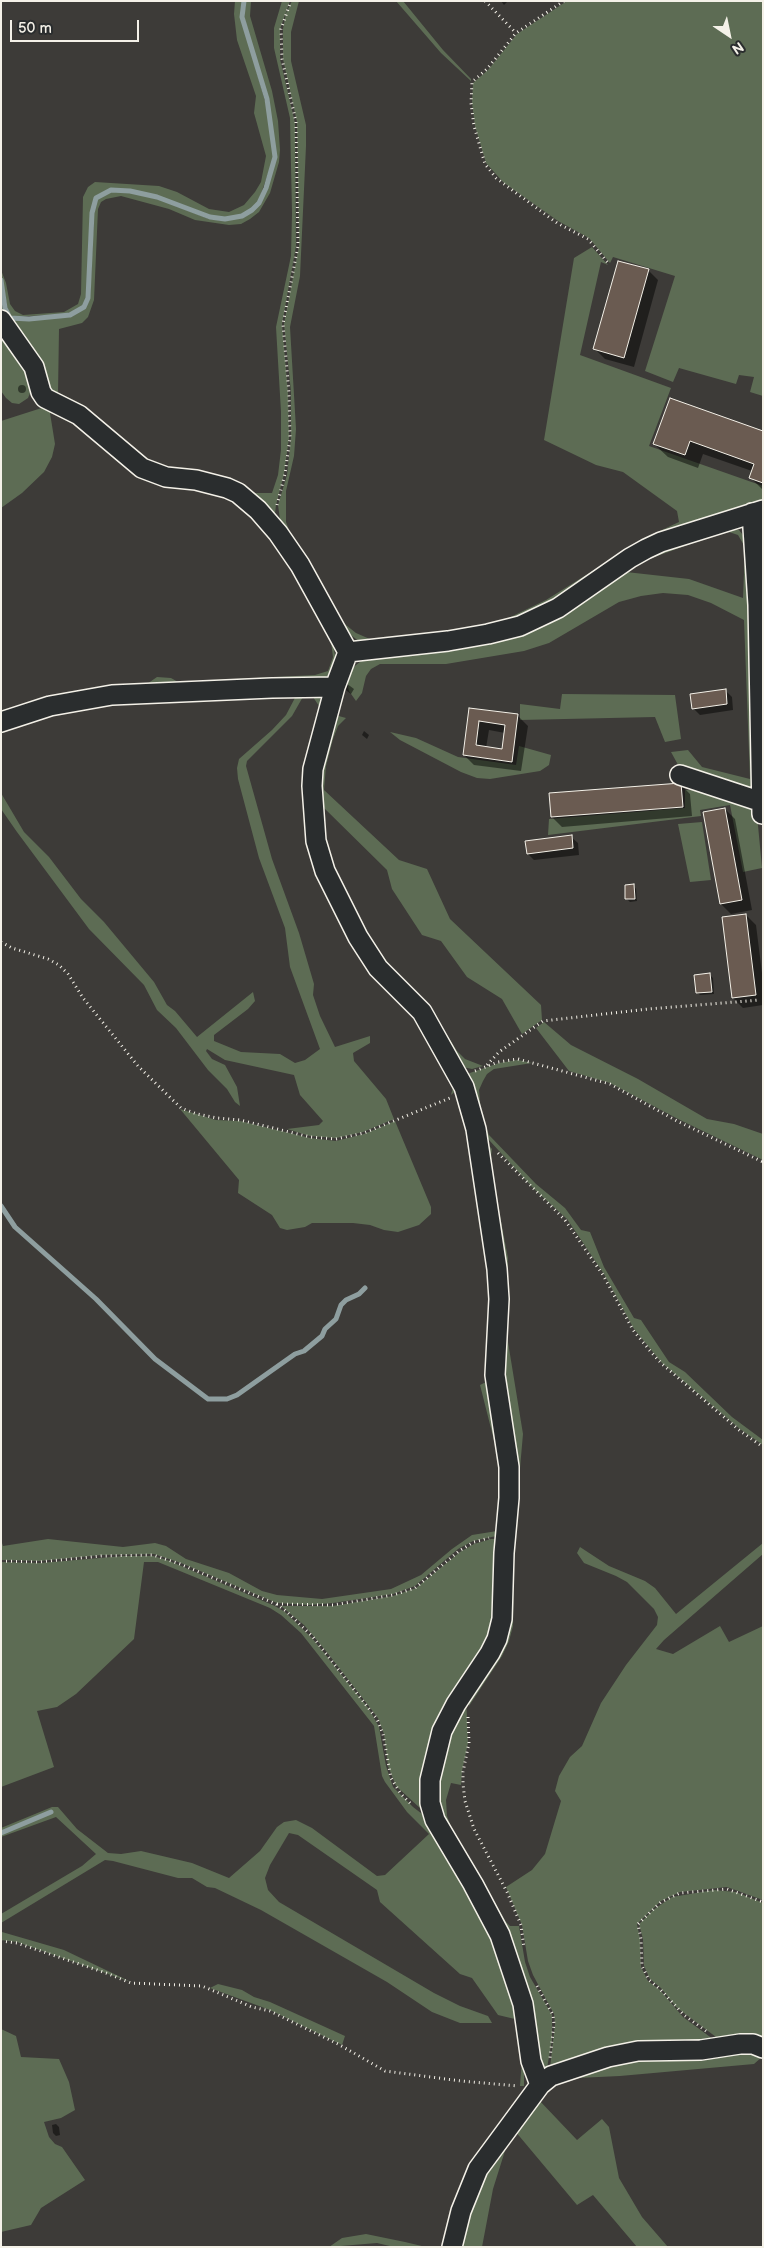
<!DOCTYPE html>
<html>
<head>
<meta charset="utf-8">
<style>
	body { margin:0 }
	#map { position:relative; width:764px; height:2248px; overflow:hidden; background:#3d3b38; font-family:"Balsamiq Sans",sans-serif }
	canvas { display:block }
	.frame { position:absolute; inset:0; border:2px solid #f4f1e8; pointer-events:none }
	.north { position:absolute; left:704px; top:10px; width:50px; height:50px; -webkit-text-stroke:4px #2a2d2e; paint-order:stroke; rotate:146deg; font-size:14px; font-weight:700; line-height:20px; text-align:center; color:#f4f1e8 }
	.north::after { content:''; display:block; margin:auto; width:18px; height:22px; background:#f4f1e8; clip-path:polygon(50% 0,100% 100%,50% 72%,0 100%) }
	.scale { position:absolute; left:10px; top:20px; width:129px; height:22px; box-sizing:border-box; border:2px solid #f4f1e8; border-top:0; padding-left:6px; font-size:15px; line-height:18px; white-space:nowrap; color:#f4f1e8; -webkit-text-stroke:4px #2a2d2e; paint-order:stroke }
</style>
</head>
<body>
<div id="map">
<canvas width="764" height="2248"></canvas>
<div class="frame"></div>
<div class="north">N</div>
<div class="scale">50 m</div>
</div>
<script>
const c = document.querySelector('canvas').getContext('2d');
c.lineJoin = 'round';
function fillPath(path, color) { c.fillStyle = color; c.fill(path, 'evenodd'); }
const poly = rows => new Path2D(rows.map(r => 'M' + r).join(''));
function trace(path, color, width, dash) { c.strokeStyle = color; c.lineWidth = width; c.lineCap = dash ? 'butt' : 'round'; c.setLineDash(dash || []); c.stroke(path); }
fillPath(poly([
	[235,1,243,1,241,17,269,115,274,157,258,202,252,209,242,215,225,218,210,216,157,196,130,190,110,189,95,197,89,238,87,297,83,306,70,314,10,317,7,307,1,270,6,283,10,304,15,311,23,315,64,312,78,304,81,294,83,197,88,187,95,182,159,186,177,192,209,209,229,212,244,205,255,192,261,182,266,156,254,113,256,96,237,40,234,14],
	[246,1,251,1,250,16,272,91,278,121,280,150,279,162,270,193,259,212,250,219,241,224,229,225,195,220,169,209,121,196,106,199,101,202,98,209,94,300,88,317,82,323,59,329,58,394,157,468,243,486,255,493,272,493,278,475,281,450,281,412,276,327,291,256,292,213,290,118,274,48,274,28,282,1,290,1,280,29,280,59,295,123,296,246,282,324,288,393,289,438,284,474,276,505,274,522,257,504,166,474,52,397,1,317,1,289,4,308,9,320,70,317,85,308,90,298,94,213,97,199,111,191,130,192,156,198,209,219,226,221,242,217,253,211,260,203,276,157,268,99,244,17],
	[292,1,299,1,291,32,291,61,306,125,306,146,300,276,290,327,296,429,294,456,286,491,286,522,291,535,341,621,356,633,372,640,496,624,546,600,647,537,679,522,677,511,623,472,596,465,544,440,574,258,592,247,608,265,601,262,580,355,671,388,649,446,763,486,763,504,720,517,550,607,491,630,360,642,340,627,281,527,278,505,287,475,291,438,291,392,284,324,299,246,297,122,283,59,283,29,286,13],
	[396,1,403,1,443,50,471,79,471,81,441,53],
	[567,1,763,1,763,396,750,392,754,377,739,375,736,384,679,368,673,382,645,371,675,276,613,257,610,263,589,238,558,221,503,182,486,163,475,126,472,103,473,83,488,70,517,34],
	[1,328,24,358,31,391,28,398,19,404,12,403,6,398,1,391],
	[51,405,66,412,90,426,107,440,124,460,139,471,161,480,202,484,222,492,243,503,261,520,273,533,301,576,330,628,335,655,334,666,330,675,316,681,186,687,105,693,49,703,1,718,1,712,35,701,70,694,144,686,157,677,171,678,178,682,315,675,328,671,333,657,330,634,317,605,271,533,250,511,228,497,211,491,150,481,126,467,91,432,61,415,50,413,55,444,52,457,44,472,22,493,1,508,1,421],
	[728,528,739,530,746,539,748,547,754,789,682,772,671,752,688,750,702,767,750,779,744,620,711,603,688,595,663,593,641,596,619,602,549,643,524,651,446,664,380,664,371,669,366,676,362,693,356,701,349,691,346,678,350,670,366,657,477,641,628,563],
	[729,532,738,535,745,547,743,598,689,579,626,572,638,563,715,535],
	[309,690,316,693,324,703,310,765,307,790,315,849,327,886,365,956,379,975,425,1022,460,1087,451,1095,454,1083,421,1020,368,967,347,935,319,874,306,829,307,819,302,783,319,706,313,697,304,695,292,716,247,761,246,766,272,859,299,933,314,984,313,995,320,1016,335,1047,370,1036,370,1043,353,1053,354,1061,386,1099,394,1119,363,1132,336,1138,310,1136,287,1129,319,1125,323,1121,300,1095,294,1075,225,1060,207,1049,206,1051,212,1059,225,1065,237,1087,240,1106,235,1102,227,1089,208,1070,176,1028,157,1010,144,985,89,929,17,832,1,809,1,793,24,832,49,857,81,899,104,922,154,982,167,1005,175,1011,197,1037,253,992,255,1001,248,1009,214,1035,214,1041,241,1052,280,1054,295,1063,305,1060,320,1049,290,967,285,928,259,858,238,779,237,768,239,759,272,730,286,715,297,694,195,698,69,708,1,729,1,726,41,713,80,703,153,697],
	[562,694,675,695,681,739,665,742,655,717,520,720,520,704,560,709],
	[335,715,346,718,338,726,333,739,326,766,324,790,399,860,427,869,450,919,541,1005,542,1020,522,1034,502,999,467,977,441,941,422,935,392,889,387,870,322,806,324,834,331,861,370,939,391,967,420,996,436,1017,457,1051,465,1059,483,1066,472,1069,463,1067,384,968,320,843,321,757],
	[390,732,416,738,458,757,516,765,519,746,551,755,549,765,540,771,490,779,477,778,461,772,400,740],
	[685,790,719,791,756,804,762,868,743,872,730,805,700,810,701,816,548,835,549,819,685,808],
	[702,822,711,880,690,882,678,824],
	[544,1022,571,1045,638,1079,707,1119,734,1124,763,1134,763,1160,678,1119,610,1083,569,1071,536,1028],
	[518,1060,532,1063,494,1069,487,1074,483,1081,479,1090,481,1114,489,1135,536,1184,565,1208,581,1230,590,1232,604,1267,634,1318,641,1320,669,1362,685,1372,732,1417,763,1440,763,1445,740,1429,662,1363,634,1329,604,1274,567,1219,534,1189,478,1128,464,1075,499,1063],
	[461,1092,468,1113,493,1267,495,1303,491,1375,505,1461,501,1535,473,1541,458,1549,415,1586,393,1594,333,1603,309,1605,277,1603,181,1563,154,1554,101,1555,39,1561,1,1560,1,1540,3,1546,48,1539,123,1547,155,1543,166,1546,186,1559,229,1573,262,1591,277,1595,322,1599,391,1589,421,1575,452,1549,472,1535,497,1531,502,1488,501,1468,480,1385,488,1381,487,1352,492,1305,490,1267,465,1111,461,1098,455,1096],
	[180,1109,216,1120,240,1121,310,1138,336,1141,364,1134,395,1121,431,1207,431,1214,419,1225,398,1232,384,1230,370,1225,353,1223,312,1223,305,1227,287,1230,280,1228,272,1215,238,1193,239,1180],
	[479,1135,492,1149,490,1164,508,1258,507,1336,523,1434,514,1536,513,1626,509,1641,502,1656,469,1706,469,1694,491,1659,507,1555],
	[491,1539,501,1539,494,1633,462,1689,426,1810,421,1809,396,1786,388,1766,384,1734,378,1718,326,1651,304,1625,281,1606,333,1606,393,1596,416,1588,460,1552,474,1544],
	[763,1543,763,1554,664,1640,656,1649,673,1654,720,1626,729,1642,763,1626,763,1900,727,1887,680,1892,661,1901,637,1924,640,1939,641,1967,648,1981,660,1990,683,2017,717,2042,550,2068,555,2024,554,2014,533,1975,528,1961,522,1925,506,1887,532,1870,545,1854,561,1801,555,1791,559,1776,570,1757,582,1746,601,1703,626,1665,657,1625,658,1617,654,1609,627,1582,616,1576,584,1563,577,1553,580,1547,609,1566,645,1581,655,1588,676,1614],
	[124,1556,153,1556,167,1560,275,1606,285,1612,312,1638,369,1709,379,1727,386,1766,393,1787,413,1807,430,1820,485,1912,498,1940,521,2007,524,2023,524,2086,520,2086,522,2058,519,2020,498,2015,472,1978,460,1974,380,1902,377,1890,298,1835,289,1833,270,1865,265,1878,268,1890,279,1902,434,1993,460,2006,488,2016,492,2023,460,2023,432,2012,387,1982,261,1910,215,1888,207,1887,192,1878,178,1878,113,1861,105,1860,1,1923,1,1914,82,1866,96,1854,56,1817,1,1837,1,1834,52,1813,51,1811,1,1831,1,1828,52,1807,58,1807,77,1829,108,1853,121,1854,141,1851,192,1863,229,1878,260,1851,277,1827,284,1822,296,1820,312,1828,377,1876,385,1875,429,1834,407,1812,385,1782,382,1776,374,1726,301,1633,281,1615,270,1608,158,1562,144,1562,134,1639,76,1694,57,1707,37,1711,54,1767,1,1787,1,1562,40,1563],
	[466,1696,468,1743,462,1771,461,1785,451,1783,446,1800,447,1816,451,1827,506,1922,510,1926,519,1926,525,1962,530,1977,552,2015,552,2040,547,2068,538,2061,530,2019,438,1816,434,1776],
	[714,1890,736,1892,763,1903,763,2045,720,2040,676,2007,661,1988,650,1979,644,1966,643,1939,639,1924,653,1910,672,1897],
	[1,1928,2,1932,64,1950,131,1982,17,1942,1,1940],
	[218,1984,242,1990,254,1997,270,2002,345,2036,342,2045,270,2010,210,1988],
	[1,2029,16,2036,21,2057,59,2059,69,2082,75,2110,61,2118,44,2122,49,2137,55,2144,62,2147,85,2180,41,2208,31,2225,1,2232],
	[727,2046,755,2048,763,2051,763,2056,754,2064,620,2076,577,2078,547,2088,538,2099,577,2140,602,2119,609,2127,619,2178,642,2217,668,2247,637,2247,593,2195,577,2205,515,2131,509,2138,493,2189,482,2247,456,2247,464,2214,475,2182,543,2089,565,2077,614,2059,639,2054,705,2052],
	[366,2234,405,2242,426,2247,394,2247,377,2243,329,2247,342,2238]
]), '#5d6c54');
fillPath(poly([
	[501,1,508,1,504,5],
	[648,270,658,280,634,367,605,359,595,349],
	'18 389a4 4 0 1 1 8 0a4 4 0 1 1-8 0Z',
	[763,432,763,490,750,477,752,471,703,454,698,468,668,457,654,444],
	[346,683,354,689,351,694,343,688],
	[725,690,732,697,733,710,700,715,693,708],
	[470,709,518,716,528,726,521,771,474,765,464,755],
	[489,730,505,733,503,750,486,748],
	[364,731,369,735,367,739,362,735],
	[680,784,690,794,692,816,562,827,552,817],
	[725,809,735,819,752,910,731,914,721,904],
	[571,837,578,843,579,855,534,860,528,854],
	[634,886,636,889,637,901,630,902,627,899],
	[746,915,756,925,763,981,763,1005,743,1008,733,998],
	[710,975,713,978,714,994,700,995,697,992],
	[56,2124,59,2127,60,2135,56,2136,53,2133,52,2125]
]), '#0007');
trace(poly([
	[1,280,5,308,10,318,29,319,70,315,84,307,88,298,92,213,96,198,111,190,130,191,157,197,210,217,225,219,242,216,252,210,259,203,266,188,275,157,267,99,242,17,244,1],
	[1,1206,15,1227,96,1299,155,1359,208,1399,227,1399,237,1395,295,1354,304,1351,322,1336,325,1329,336,1319,341,1305,346,1300,359,1294,365,1288],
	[1,1833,51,1812]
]), '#8e9e9f', 5);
const building = poly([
	[618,261,649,269,624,358,593,349,618,261],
	[670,398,763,431,763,483,749,478,754,464,690,441,685,455,653,444,670,398],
	[726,689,727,704,692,709,690,694,726,689],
	[469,708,518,714,512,762,463,755,469,708],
	[479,721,505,725,502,749,476,745,479,721],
	[681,783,683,807,551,817,549,793,681,783],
	[725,808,742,900,720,904,703,812,725,808],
	[572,835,573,848,527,854,525,841,572,835],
	[634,884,635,899,625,899,625,885,634,884],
	[746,914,756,995,732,998,722,917,746,914],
	[710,973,712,992,696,993,694,975,710,973]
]);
fillPath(building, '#6a5b51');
trace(building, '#f4f1e8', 1);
const minor = poly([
	[1,320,34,367,41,392,45,398,79,415,142,468,166,477,196,480,227,488,238,493,258,510,278,533,300,565,348,652,335,687,313,769,312,786,316,841,325,871,358,937,378,968,422,1012,464,1087,476,1129,497,1269,499,1299,495,1375,509,1467,509,1498,504,1553,502,1619,497,1639,490,1653,456,1704,442,1731,430,1780,430,1803,435,1820,473,1884,500,1935,523,2004,531,2061,540,2085],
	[752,513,758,605,762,814],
	[348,652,448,641,488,634,520,626,558,608,630,558,646,549,661,542,763,510],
	[1,722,50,706,112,695,272,688,335,687],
	[680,775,762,802],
	[452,2247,461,2211,478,2169,540,2085,551,2076,608,2057,638,2051,701,2050,740,2044,753,2044,763,2048]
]);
trace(minor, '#f4f1e8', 22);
trace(poly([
	[485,1,516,33],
	[564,1,516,33,487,69,472,82,471,103,474,126,485,164,496,178,557,223,588,239,609,264],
	[277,505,285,474,290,438,289,393,283,324,298,246,296,122,282,59,281,29,291,1],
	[1,942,12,948,48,959,59,965,68,974,83,998,138,1066,181,1108,197,1114,217,1118,240,1120,310,1137,336,1139,364,1133,450,1098],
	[487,1065,499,1052,543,1021,648,1009,760,1000],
	[475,1071,498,1062,518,1059,610,1084,677,1121,763,1162],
	[498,1153,565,1220,603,1275,633,1330,651,1352,661,1363,739,1430,763,1447],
	[1,1561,39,1562,101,1556,153,1555,180,1564,276,1604,286,1611,313,1637,377,1719,383,1734,391,1778,401,1794,412,1805],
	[277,1604,333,1605,393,1595,415,1588,459,1551,474,1542,489,1538],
	[468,1717,469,1743,463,1772,463,1784,465,1801,474,1829,507,1892,521,1925,524,1948],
	[1,1941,17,1943,106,1973,131,1983,202,1986,252,2007,270,2011,338,2044,385,2071,461,2081,518,2086],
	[537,1986,553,2015,554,2024,550,2058],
	[706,2031,684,2015,660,1989,649,1980,642,1966,641,1939,638,1924,661,1902,680,1893,727,1889,763,1902]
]), '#f4f1e8', 3, [1, 4]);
trace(minor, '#2a2d2e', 19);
</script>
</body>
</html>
